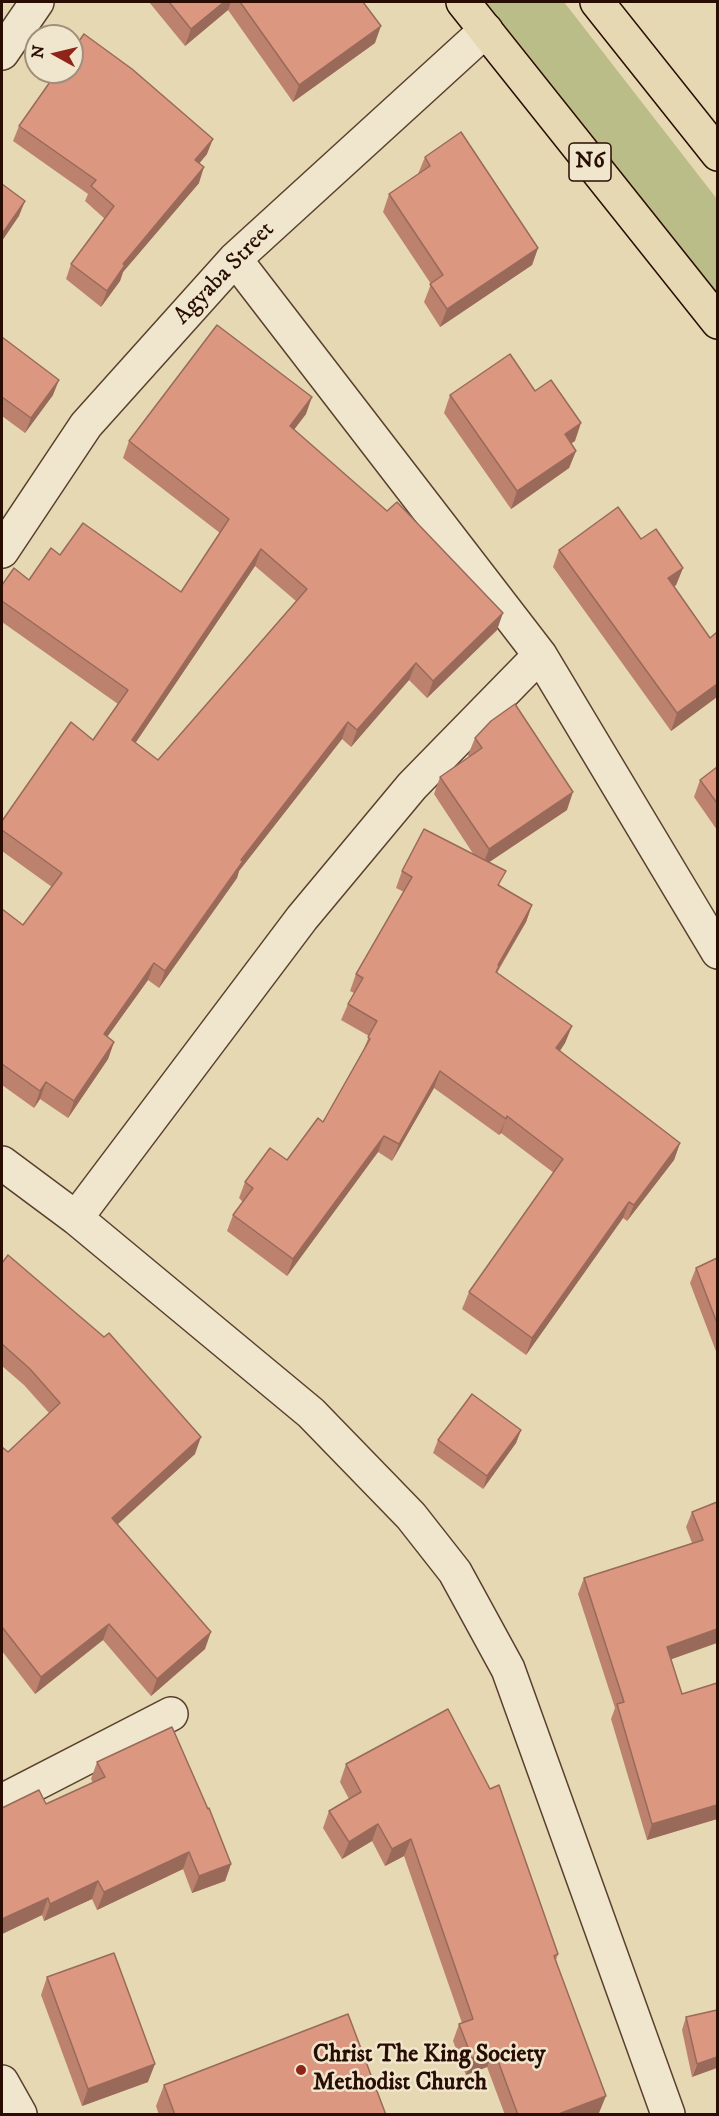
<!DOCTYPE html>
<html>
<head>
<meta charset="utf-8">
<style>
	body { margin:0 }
	#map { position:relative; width:719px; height:2116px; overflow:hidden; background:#e6d8b2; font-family:"IM FELL DW Pica",serif }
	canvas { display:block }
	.frame { position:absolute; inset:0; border:3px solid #2a0d02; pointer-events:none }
	.north { position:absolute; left:24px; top:24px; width:60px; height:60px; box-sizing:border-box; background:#efe6cd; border:2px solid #a08f7c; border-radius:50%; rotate:278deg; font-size:16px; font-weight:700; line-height:24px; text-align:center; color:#2a0d02 }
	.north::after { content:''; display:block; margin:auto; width:21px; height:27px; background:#8f2418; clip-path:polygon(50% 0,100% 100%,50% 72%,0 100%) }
</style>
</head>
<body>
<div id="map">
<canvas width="719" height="2116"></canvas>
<div class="frame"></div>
<div class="north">N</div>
</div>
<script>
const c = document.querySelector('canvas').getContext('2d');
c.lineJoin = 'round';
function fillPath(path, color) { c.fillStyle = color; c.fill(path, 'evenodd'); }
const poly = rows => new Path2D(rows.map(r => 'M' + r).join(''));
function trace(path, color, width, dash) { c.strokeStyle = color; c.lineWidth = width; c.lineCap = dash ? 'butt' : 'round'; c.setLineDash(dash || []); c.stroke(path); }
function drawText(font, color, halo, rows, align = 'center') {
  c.font = font + ' "IM FELL DW Pica",serif'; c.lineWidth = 5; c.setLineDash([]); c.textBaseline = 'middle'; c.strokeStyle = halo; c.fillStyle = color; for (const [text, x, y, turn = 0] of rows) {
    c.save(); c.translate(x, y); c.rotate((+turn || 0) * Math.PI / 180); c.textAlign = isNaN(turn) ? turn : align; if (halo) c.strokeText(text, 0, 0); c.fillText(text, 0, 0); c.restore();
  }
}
fillPath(poly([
	[480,2,564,2,717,199,717,299]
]), '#bbbd88');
const minor = poly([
	[2,53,37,2],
	[235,259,540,655,718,952],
	[2,551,86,425,235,259,486,30],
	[2,1163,76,1218,311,1413,411,1516,455,1572,508,1669,668,2114],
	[76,1218,302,918,412,786,540,655],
	[2,1801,171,1714],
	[2,2082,20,2114]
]);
const highway = poly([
	[463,2,718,322],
	[597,2,718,154]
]);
trace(minor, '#59402e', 36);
trace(highway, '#2a0d02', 36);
trace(minor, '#efe6cd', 33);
trace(highway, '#e6d8b2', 33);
fillPath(poly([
	[149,2,363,2,375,43,293,102,228,10,185,46],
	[19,126,207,154,199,163,199,183,123,272,120,281,101,307,66,279,71,264,105,219,85,201,88,194,13,141],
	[425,157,538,248,532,265,440,327,424,302,431,284,383,212,389,194,418,174],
	[2,337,53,395,25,433,2,416],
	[535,391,575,441,571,443,576,451,569,468,511,509,444,413,450,395],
	[306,414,294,429,497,630,427,698,409,680,351,747,342,739,239,871,237,878,159,988,148,980,107,1037,114,1042,108,1059,68,1118,40,1099,34,1108,2,1085,2,909,23,925,52,887,2,851,2,821,93,740,118,704,2,622,2,585,29,580,60,555,181,592,220,533,123,458,129,441],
	[255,566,296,601,158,760,135,743],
	[641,539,683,568,676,585,674,587,710,638,717,632,717,697,671,731,553,567,559,550],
	[475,738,567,810,489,862,500,886,532,905,526,922,497,973,572,1026,565,1043,560,1051,680,1143,674,1160,627,1221,623,1218,526,1355,462,1309,469,1292,554,1173,501,1133,499,1135,434,1088,392,1161,378,1152,287,1276,227,1231,233,1215,243,1202,239,1198,245,1182,287,1160,323,1122,363,1051,369,1036,341,1020,348,1004,354,993,350,991,356,974,404,892,396,888,402,871,474,855,434,794,440,777,469,757,468,755],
	[717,767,717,830,694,797,700,780],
	[717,1258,717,1354,690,1283,696,1268],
	[2,1263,195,1454,117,1524,205,1649,151,1696,103,1640,35,1694,2,1651,2,1447,8,1452,49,1413,24,1385,2,1366],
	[521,1430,516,1443,483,1489,433,1453,438,1440],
	[717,1502,671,1660,682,1694,717,1683,717,1819,647,1840,611,1719,615,1708,578,1594,584,1578,692,1543,686,1527,692,1512],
	[97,1762,231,1864,225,1881,192,1893,183,1869,97,1910,92,1899,44,1921,42,1915,2,1934,2,1808,46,1804,93,1783,91,1779],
	[346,1764,558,1954,556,1960,599,2113,595,2115,505,2115,487,2067,466,2075,453,2041,459,2024,462,2023,404,1856,385,1866,372,1841,342,1859,323,1828,329,1811,349,1799,340,1782],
	[47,1977,148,2082,82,2106,41,1995],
	[717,2010,692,2077,682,2030,686,2017],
	[164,2085,386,2115,159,2115,156,2106]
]), '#bc826e');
fillPath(poly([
	[224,2,231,2,228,10,185,46,191,29],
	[381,26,375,43,293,102,299,85],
	[213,139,207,154,190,175,195,160],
	[204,167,199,183,123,272,120,281,101,307,107,291,123,264],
	[25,201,19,216,2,241,2,234],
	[538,248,532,265,440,327,447,309],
	[59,380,53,395,25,433,31,418],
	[312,397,306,414,284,443,290,426],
	[581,423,575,441,558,452,565,434],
	[576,451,569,468,511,509,517,491],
	[261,549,255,566,126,757,132,740],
	[683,568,676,585,662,596,668,578],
	[503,613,497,630,427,698,433,681],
	[416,663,409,680,351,747,357,730],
	[717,684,717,697,671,731,677,713],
	[348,722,342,739,239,871,237,878,159,988,165,971,241,860],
	[573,792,567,810,482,867,489,849],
	[532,905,526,922,497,971,493,982,498,965],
	[154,963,148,980,97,1051,104,1034],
	[572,1026,565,1043,550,1065,556,1048],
	[114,1042,108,1059,68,1118,74,1101],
	[440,1071,434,1088,392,1161,399,1144],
	[46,1082,40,1099,34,1108,40,1091],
	[507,1116,501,1133,499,1135,506,1119],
	[384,1136,378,1152,287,1276,293,1259],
	[680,1143,674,1160,627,1221,634,1205],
	[629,1202,623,1218,526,1355,532,1338],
	[521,1430,516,1443,483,1489,487,1476],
	[201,1437,195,1454,106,1535,112,1518],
	[109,1624,103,1640,35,1694,41,1677],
	[717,1629,717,1643,661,1663,667,1647],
	[211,1632,205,1649,151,1696,157,1679],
	[717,1805,717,1819,647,1840,652,1824],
	[378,1824,372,1841,342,1859,349,1842],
	[411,1839,404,1856,385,1866,392,1849],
	[189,1852,183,1869,97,1910,104,1892],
	[231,1864,225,1881,192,1893,199,1876],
	[98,1881,92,1899,44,1921,50,1904],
	[48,1898,42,1915,2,1934,2,1919],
	[494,2050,487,2067,466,2075,472,2058],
	[717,2057,717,2068,692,2077,697,2064],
	[155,2064,148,2082,82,2106,88,2089],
	[606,2096,599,2113,595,2115,556,2115]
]), '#996a5a');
const building = poly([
	[169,2,224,2,191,29,169,2],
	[240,2,363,2,381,26,299,85,240,2],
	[84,34,132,69,213,139,195,160,204,167,123,264,125,265,107,291,71,264,114,206,91,186,96,180,19,126,57,72,72,72,72,51,84,34],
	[461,132,538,248,447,309,430,284,443,275,389,194,430,166,425,157,461,132],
	[2,184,25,201,2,234,2,184],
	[217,325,312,397,290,426,387,511,397,502,503,613,433,681,416,663,357,730,348,722,241,860,243,861,165,971,154,963,104,1034,114,1042,74,1101,46,1082,40,1091,2,1064,2,909,23,925,62,873,2,830,2,821,71,722,93,740,128,690,2,601,2,585,14,568,29,580,51,548,60,555,83,523,181,592,229,519,129,441,217,325],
	[261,549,307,589,158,760,132,740,261,549],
	[2,337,59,380,31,418,2,397,2,337],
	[510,354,535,391,551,380,581,423,565,434,576,451,517,491,450,395,510,354],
	[618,507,641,539,656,529,683,568,668,578,710,638,717,632,717,684,677,713,559,550,618,507],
	[515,704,573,792,489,849,440,777,482,748,475,738,491,721,515,704],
	[717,767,717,803,700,780,717,767],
	[424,829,506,871,498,885,532,905,498,965,499,966,496,972,572,1026,556,1048,680,1143,634,1205,629,1202,532,1338,469,1292,563,1159,507,1116,506,1119,440,1071,399,1144,384,1136,293,1259,233,1215,253,1188,245,1182,270,1148,287,1160,318,1118,323,1122,370,1039,368,1037,377,1021,348,1004,363,978,356,974,412,877,402,871,424,829],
	[8,1255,104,1337,109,1333,201,1437,112,1518,211,1632,157,1679,109,1624,41,1677,2,1627,2,1447,8,1452,60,1403,30,1369,2,1344,2,1263,8,1255],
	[717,1258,717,1323,696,1268,717,1258],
	[472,1394,521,1430,487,1476,438,1440,472,1394],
	[717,1502,717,1629,667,1647,682,1694,717,1683,717,1805,652,1824,617,1704,624,1702,584,1578,703,1540,692,1512,717,1502],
	[448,1709,490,1789,499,1785,558,1954,554,1956,606,2096,556,2115,518,2115,494,2050,472,2058,459,2024,473,2019,411,1839,392,1849,378,1824,349,1842,329,1811,361,1792,346,1764,448,1709],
	[172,1727,208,1809,209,1808,231,1864,199,1876,189,1852,104,1892,98,1881,50,1904,48,1898,2,1919,2,1808,39,1790,46,1804,105,1777,97,1762,172,1727],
	[114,1953,155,2064,88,2089,47,1977,114,1953],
	[717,2010,717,2057,697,2064,686,2017,717,2010],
	[348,2014,386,2115,175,2115,164,2085,348,2014]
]);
fillPath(building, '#db9780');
trace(building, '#996a5a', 1.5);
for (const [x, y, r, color] of [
	[301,2070,6,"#8f2418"]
]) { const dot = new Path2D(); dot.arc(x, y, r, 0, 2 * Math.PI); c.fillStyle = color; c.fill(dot); trace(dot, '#efe6cd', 2); }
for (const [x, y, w] of [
	[590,162,42]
]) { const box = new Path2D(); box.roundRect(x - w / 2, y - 19, w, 38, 4.5); c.fillStyle = '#efe6cd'; c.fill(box); trace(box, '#2a0d02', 1.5); }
drawText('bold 22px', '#2a0d02', null, [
	["N6",590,162]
]);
drawText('24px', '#2a0d02', '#efe6cd', [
	["Agyaba Street",225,274,-46]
]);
drawText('bold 24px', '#2a0d02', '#efe6cd', [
	["Christ The King Society",313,2056],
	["Methodist Church",313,2084]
], 'left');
</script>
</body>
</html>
